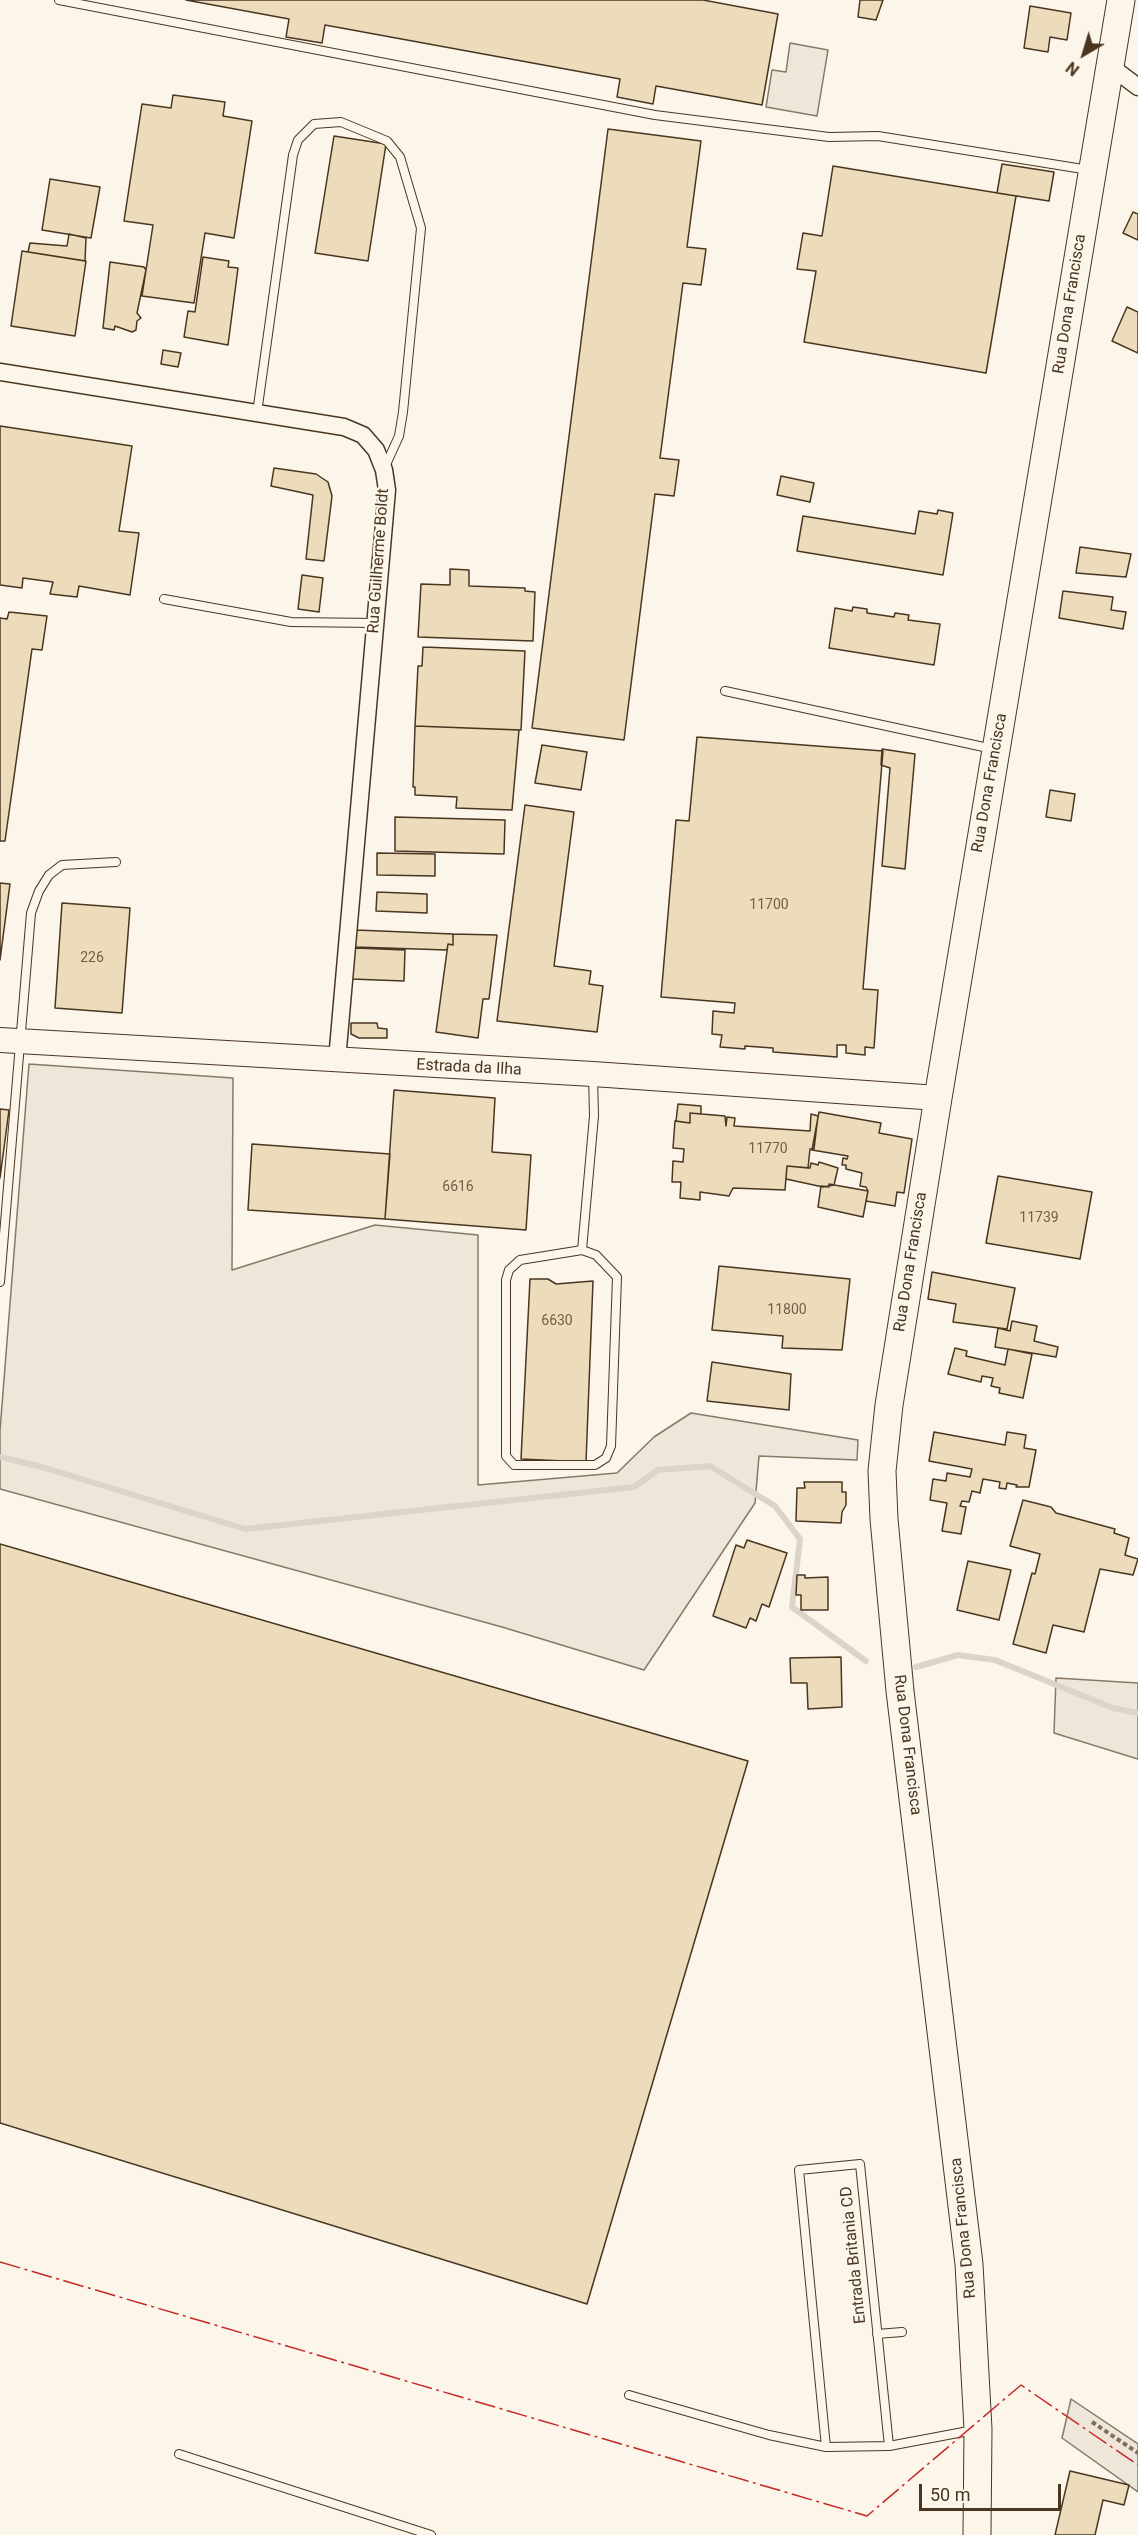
<!DOCTYPE html>
<html>
<head>
<meta charset="utf-8">
<style>
	body { margin:0 }
	#map { position:relative; width:1138px; height:2535px; overflow:hidden; background:#fbf6e9; font-family:Roboto,sans-serif }
	canvas { display:block }
	.north { position:absolute; left:1054px; top:24px; width:60px; height:60px; -webkit-text-stroke:4px #fbf6e9; paint-order:stroke; rotate:218deg; font-size:16px; font-weight:700; line-height:24px; text-align:center; color:#4a3520 }
	.north::after { content:''; display:block; margin:auto; width:21px; height:27px; background:#4a3520; clip-path:polygon(50% 0,100% 100%,50% 72%,0 100%) }
	.scale { position:absolute; left:919px; top:2484px; width:142px; height:27px; box-sizing:border-box; border:3px solid #4a3520; border-top:0; padding-left:8px; font-size:18px; line-height:21px; white-space:nowrap; color:#4a3520; -webkit-text-stroke:4px #fbf6e9; paint-order:stroke }
</style>
</head>
<body>
<div id="map">
<canvas width="1138" height="2535"></canvas>
<div class="north">N</div>
<div class="scale">50 m</div>
</div>
<script>
const c = document.querySelector('canvas').getContext('2d');
c.lineJoin = 'round';
function fillPath(path, color) { c.fillStyle = color; c.fill(path, 'evenodd'); }
const poly = rows => new Path2D(rows.map(r => 'M' + r).join(''));
function trace(path, color, width, dash) { c.strokeStyle = color; c.lineWidth = width; c.lineCap = dash ? 'butt' : 'round'; c.setLineDash(dash || []); c.stroke(path); }
function drawText(font, color, halo, rows, align = 'center') {
  c.font = font + ' Roboto,sans-serif'; c.lineWidth = 4.5; c.setLineDash([]); c.textBaseline = 'middle'; c.strokeStyle = halo; c.fillStyle = color; for (const [text, x, y, turn = 0] of rows) {
    c.save(); c.translate(x, y); c.rotate((+turn || 0) * Math.PI / 180); c.textAlign = isNaN(turn) ? turn : align; if (halo) c.strokeText(text, 0, 0); c.fillText(text, 0, 0); c.restore();
  }
}
const green = poly([
	[29,1064,233,1078,232,1270,375,1225,478,1235,478,1485,617,1473,654,1437,691,1413,858,1440,857,1460,759,1456,755,1503,644,1670,502,1627,0,1489,0,1430,29,1064],
	[1056,1678,1138,1683,1138,1759,1054,1733,1056,1678],
	[1071,2399,1138,2444,1138,2492,1062,2438,1071,2399]
]);
fillPath(green, '#ede6d9');
trace(green, '#887966', 1.5);
const parking = poly([
	[790,43,828,50,817,116,766,107,772,70,786,72,790,43]
]);
fillPath(parking, '#ede7d9');
trace(parking, '#887966', 1.5);
trace(poly([
	[0,1457,42,1467,245,1529,634,1487,658,1470,710,1466,775,1506,800,1539,792,1607,866,1661],
	[916,1667,958,1655,995,1660,1113,1708,1138,1713]
]), '#dcd4c6', 6);
const building = poly([
	[186,0,703,0,778,14,762,105,656,86,653,104,617,97,620,79,325,25,322,43,286,37,289,19,186,0],
	[860,0,883,0,876,20,858,17,860,0],
	[1030,6,1071,13,1067,40,1050,37,1048,52,1024,48,1030,6],
	[173,95,225,102,223,116,252,121,234,238,205,233,194,303,142,296,153,225,124,221,142,104,171,108,173,95],
	[608,129,701,141,687,247,706,249,701,285,683,283,660,458,679,460,674,496,655,494,624,740,532,728,608,129],
	[334,136,386,144,368,261,315,253,334,136],
	[1002,164,1054,172,1049,201,997,193,1002,164],
	[833,166,1016,196,986,373,804,342,816,271,797,269,803,233,822,236,833,166],
	[50,179,100,187,91,238,42,230,50,179],
	[1133,212,1138,214,1138,240,1123,233,1133,212],
	[69,234,86,238,85,261,28,252,30,243,67,246,69,234],
	[22,251,86,261,75,336,11,326,22,251],
	[203,257,229,261,228,267,238,268,228,345,184,337,188,311,195,312,203,257],
	[110,262,144,267,146,270,137,313,141,318,137,321,136,330,132,332,115,326,114,330,103,328,110,262],
	[1127,307,1138,312,1138,353,1112,341,1127,307],
	[163,350,181,353,178,367,161,364,163,350],
	[0,426,132,446,119,531,139,533,130,595,79,586,77,597,50,594,53,582,23,578,22,588,0,585,0,426],
	[274,468,316,474,328,482,332,496,324,561,306,559,313,495,271,486,274,468],
	[781,476,814,483,810,502,777,495,781,476],
	[938,510,953,513,943,575,797,551,803,516,915,534,919,511,937,514,938,510],
	[1080,547,1131,554,1126,577,1076,573,1080,547],
	[450,569,469,570,469,586,525,588,525,591,535,592,533,641,418,637,421,584,450,585,450,569],
	[302,575,323,578,319,612,298,609,302,575],
	[1063,591,1113,597,1111,610,1126,612,1123,629,1059,618,1063,591],
	[853,607,867,609,867,613,894,617,895,613,909,615,908,620,940,624,934,665,829,648,835,608,852,611,853,607],
	[9,612,47,616,42,650,32,649,5,841,0,841,0,618,7,619,9,612],
	[423,647,525,651,521,730,415,726,418,666,422,666,423,647],
	[415,726,519,730,512,810,456,808,457,797,415,795,415,787,413,787,415,726],
	[697,737,883,751,863,989,878,990,874,1048,865,1047,865,1055,846,1053,846,1045,837,1045,837,1057,773,1052,773,1048,745,1046,745,1049,720,1047,722,1035,712,1034,713,1011,734,1013,735,1003,661,997,676,820,689,821,697,737],
	[542,745,587,752,581,790,535,783,542,745],
	[882,749,915,754,905,869,882,866,890,768,881,765,882,749],
	[1050,790,1075,794,1071,821,1046,817,1050,790],
	[525,805,574,812,554,966,591,971,589,984,603,986,597,1032,497,1021,525,805],
	[395,817,505,820,504,854,395,851,395,817],
	[377,853,435,854,435,876,377,875,377,853],
	[0,883,10,884,0,960,0,883],
	[377,892,427,894,427,913,376,911,377,892],
	[62,903,130,908,122,1013,55,1008,62,903],
	[356,930,453,934,453,945,448,944,447,950,355,947,356,930],
	[453,934,497,935,489,999,483,999,478,1038,436,1032,448,944,453,945,453,934],
	[355,948,405,950,404,981,351,979,355,948],
	[351,1023,377,1023,378,1028,387,1029,387,1038,359,1038,351,1034,351,1023],
	[394,1090,495,1098,492,1152,531,1155,526,1230,385,1219,394,1090],
	[678,1104,701,1106,701,1114,690,1113,690,1123,676,1121,678,1104],
	[0,1109,9,1110,0,1178,0,1109],
	[819,1112,881,1123,879,1133,912,1139,904,1193,897,1192,895,1206,866,1201,868,1191,866,1187,860,1186,862,1173,846,1169,846,1165,842,1165,843,1158,847,1159,848,1156,812,1150,819,1112],
	[690,1113,725,1116,726,1126,727,1117,735,1118,734,1126,810,1131,811,1114,818,1116,814,1149,810,1149,808,1168,787,1166,785,1190,733,1188,729,1196,700,1192,700,1200,680,1198,681,1182,672,1182,673,1161,683,1162,684,1149,673,1148,675,1121,690,1123,690,1113],
	[252,1144,390,1154,385,1219,248,1210,252,1144],
	[819,1162,838,1168,834,1185,823,1187,786,1179,787,1166,810,1168,811,1163,818,1165,819,1162],
	[998,1176,1092,1192,1080,1259,986,1243,998,1176],
	[829,1184,868,1191,863,1217,818,1207,821,1186,829,1187,829,1184],
	[719,1266,850,1279,842,1350,782,1348,783,1336,712,1330,719,1266],
	[932,1272,1015,1288,1007,1329,953,1322,956,1304,928,1299,932,1272],
	[530,1279,548,1279,556,1284,593,1281,586,1462,521,1459,530,1279],
	[1012,1321,1037,1326,1034,1341,1058,1347,1056,1357,995,1347,998,1328,1010,1331,1012,1321],
	[955,1348,967,1351,966,1356,1005,1365,1008,1349,1032,1354,1023,1398,999,1393,1000,1388,991,1386,993,1378,982,1376,981,1382,948,1374,955,1348],
	[712,1362,791,1374,789,1410,707,1401,712,1362],
	[934,1432,1005,1445,1007,1432,1026,1435,1024,1448,1036,1450,1029,1487,1016,1487,1017,1485,1007,1483,1006,1489,999,1488,1000,1482,983,1479,980,1493,972,1491,969,1502,962,1501,960,1506,966,1507,961,1534,942,1531,947,1503,930,1500,933,1479,946,1481,947,1473,970,1477,972,1469,929,1461,934,1432],
	[804,1482,842,1482,842,1492,846,1492,846,1505,842,1512,841,1523,796,1521,797,1488,805,1488,804,1482],
	[1023,1500,1051,1507,1056,1513,1115,1529,1114,1533,1129,1538,1125,1555,1138,1559,1133,1575,1100,1569,1084,1632,1053,1625,1046,1653,1013,1644,1032,1573,1035,1574,1040,1554,1010,1546,1023,1500],
	[747,1540,787,1553,769,1607,762,1604,756,1621,750,1618,746,1628,713,1616,736,1545,744,1548,747,1540],
	[0,1544,748,1761,587,2304,0,2123,0,1544],
	[968,1561,1011,1570,999,1620,957,1610,968,1561],
	[797,1575,805,1575,805,1578,828,1577,828,1610,801,1610,801,1595,796,1595,797,1575],
	[841,1657,842,1707,808,1709,807,1683,791,1683,790,1658,841,1657],
	[1070,2471,1129,2485,1124,2505,1103,2500,1095,2535,1055,2535,1070,2471]
]);
fillPath(building, '#ecdcbc');
trace(building, '#4a3520', 1.5);
const lane = poly([
	[59,0,655,115,829,137,878,136,1089,170],
	[257,413,293,155,298,140,314,124,341,122,387,141,400,157,421,228,403,412,399,436,384,469],
	[164,599,291,622,375,623],
	[725,691,993,749],
	[582,1250,596,1255,617,1277,611,1446,606,1458,595,1465,514,1465,506,1456,506,1280,509,1270,520,1260,582,1250],
	[582,1250,594,1116,593,1075],
	[0,1282,31,913,39,891,49,875,62,865,116,862],
	[877,2334,902,2332],
	[629,2395,769,2435,826,2447,889,2446,974,2430],
	[826,2447,799,2170,860,2164,889,2446],
	[179,2454,431,2535]
]);
const street = poly([
	[1110,66,1138,87],
	[0,372,344,427,363,435,376,450,384,470,387,490,337,1060]
]);
const secondary = poly([
	[0,1040,593,1074,938,1098]
]);
const primary = poly([
	[977,2535,978,2429,969,2264,900,1691,884,1519,882,1471,889,1405,938,1098,1121,0]
]);
trace(lane, '#4a3520', 10);
trace(street, '#4a3520', 19);
trace(secondary, '#4a3520', 26);
trace(primary, '#4a3520', 29);
trace(poly([
	[1092,2422,1138,2453]
]), '#7f6f5c', 4, [4.5, 3]);
trace(lane, '#fbf6e9', 8);
trace(street, '#fbf6e9', 16);
trace(secondary, '#fbf6e9', 24);
trace(primary, '#fbf6e9', 27);
trace(poly([
	[0,2262,867,2516,1021,2385,1138,2465]
]), '#c62828', 1.5, [21, 4.5, 3, 4.5]);
drawText('14px', '#725f47', null, [
	["11700",769,905],
	["226",92,958],
	["11770",768,1149],
	["6616",458,1187],
	["11739",1039,1218],
	["11800",787,1310],
	["6630",557,1321]
]);
drawText('16px', '#4a3520', '#fbf6e9', [
	["Rua Dona Francisca",1070,304,-81],
	["Rua Guilherme Boldt",379,561,-86],
	["Rua Dona Francisca",990,783,-80],
	["Estrada da Ilha",469,1068,3],
	["Rua Dona Francisca",911,1262,-81],
	["Rua Dona Francisca",907,1745,83],
	["Rua Dona Francisca",964,2228,-96],
	["Entrada Britania CD",854,2255,-96]
]);
</script>
</body>
</html>
